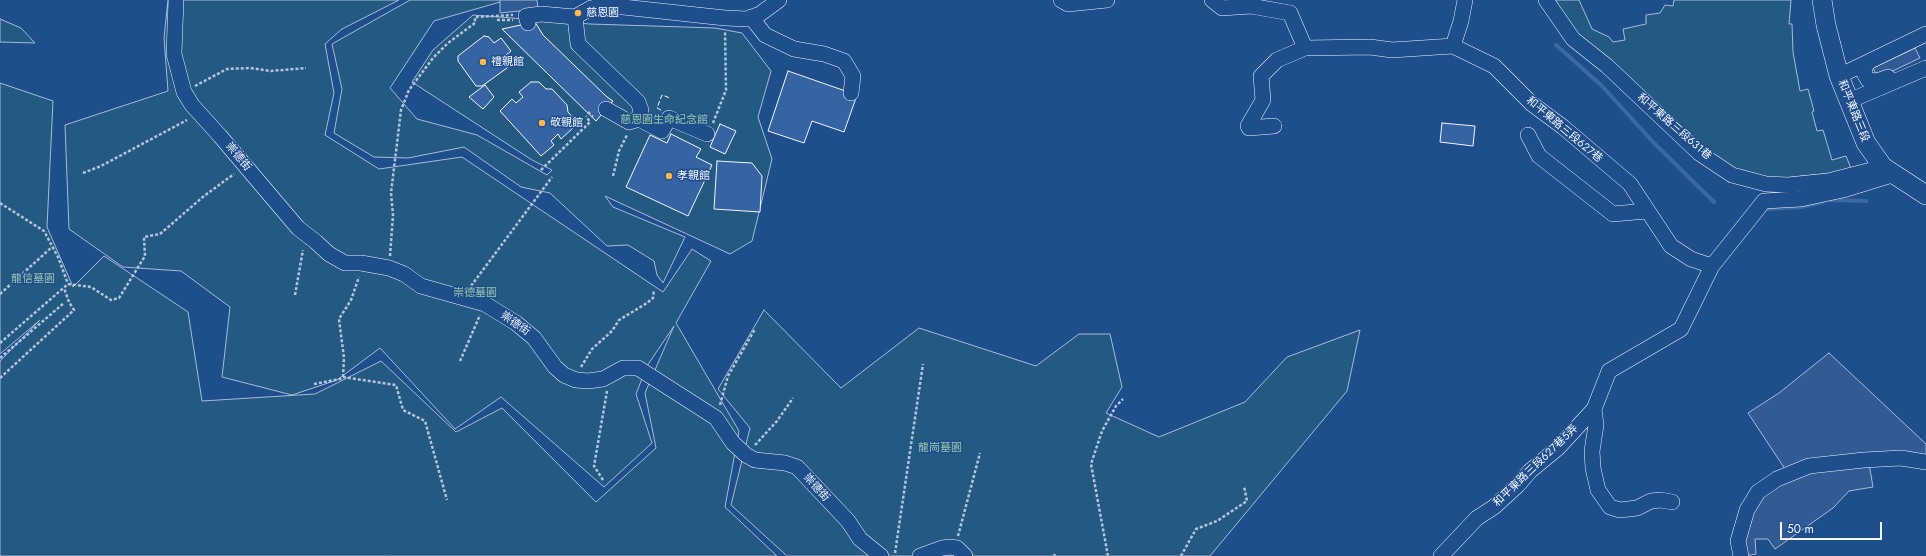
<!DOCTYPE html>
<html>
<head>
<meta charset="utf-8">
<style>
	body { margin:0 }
	#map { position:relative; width:1926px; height:556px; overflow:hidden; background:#1f4e8c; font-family:Jost,sans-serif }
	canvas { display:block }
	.scale { position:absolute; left:1780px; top:522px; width:102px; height:18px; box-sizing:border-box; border:2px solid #f2f6ff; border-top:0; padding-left:5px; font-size:12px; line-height:14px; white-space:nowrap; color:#f2f6ff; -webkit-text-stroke:3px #1f4e8c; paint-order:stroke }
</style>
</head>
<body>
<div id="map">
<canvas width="1926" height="556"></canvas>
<div class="scale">50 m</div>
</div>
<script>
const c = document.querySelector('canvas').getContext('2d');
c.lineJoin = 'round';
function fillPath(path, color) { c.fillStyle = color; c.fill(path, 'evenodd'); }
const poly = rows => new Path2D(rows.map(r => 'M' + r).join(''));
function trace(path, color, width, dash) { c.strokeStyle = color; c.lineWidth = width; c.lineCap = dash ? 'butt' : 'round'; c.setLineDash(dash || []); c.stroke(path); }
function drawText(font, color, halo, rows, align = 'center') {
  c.font = font + ' Jost,"Noto Sans TC",sans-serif'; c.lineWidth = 3; c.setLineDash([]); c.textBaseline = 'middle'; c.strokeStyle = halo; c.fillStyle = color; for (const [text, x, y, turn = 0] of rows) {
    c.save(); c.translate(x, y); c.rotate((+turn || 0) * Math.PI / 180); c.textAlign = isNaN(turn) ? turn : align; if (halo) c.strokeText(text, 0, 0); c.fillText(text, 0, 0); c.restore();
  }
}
const green = poly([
	[168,0,399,0,342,29,325,44,334,93,325,135,379,169,462,157,663,292,692,249,711,261,676,323,739,431,725,507,777,556,0,556,0,361,40,320,0,354,0,83,53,101,47,227,73,287,104,256,188,312,202,401,315,394,381,361,456,432,502,408,596,502,656,448,645,393,674,326,647,366,636,394,652,443,604,487,501,397,455,429,380,348,337,380,292,395,222,377,230,307,181,271,123,267,69,229,65,125,168,91,164,38,168,0],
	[410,0,507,0,434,21,390,88,417,119,477,135,547,175,552,170,532,160,412,82,433,50,473,15,590,24,715,28,742,33,771,71,758,117,772,159,752,241,730,254,605,196,613,207,685,237,663,283,657,275,654,261,628,245,607,246,550,193,521,187,464,147,408,158,374,157,334,133,342,89,332,44,410,0],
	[1552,0,1579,0,1592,29,1609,37,1613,42,1625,40,1623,29,1646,24,1646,15,1660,13,1665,5,1673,6,1674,0,1791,0,1789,24,1792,24,1793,52,1800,91,1808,89,1814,111,1812,112,1817,131,1823,130,1832,160,1846,156,1852,171,1775,179,1733,169,1711,154,1577,36,1552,0],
	[0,19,21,28,35,43,0,42,0,19],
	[764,310,841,388,919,328,1036,366,1079,334,1110,334,1122,387,1106,413,1159,437,1245,402,1287,357,1360,330,1347,391,1210,556,787,556,731,505,750,428,718,389,764,310]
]);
fillPath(green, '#245a82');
trace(green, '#a8bbd7', 1);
const parking = poly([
	[500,0,537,0,538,9,500,13,500,0],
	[1915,48,1920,58,1878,78,1873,68,1915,48],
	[1829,353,1926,444,1926,458,1785,469,1748,413,1779,393,1829,353],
	[1869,463,1873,487,1849,491,1833,508,1775,549,1768,539,1755,539,1756,554,1745,556,1742,544,1752,509,1776,485,1816,469,1869,463]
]);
fillPath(parking, '#305b95');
trace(parking, '#a8bbd7', 1);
trace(poly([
	[1556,45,1601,85,1654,143,1714,202],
	[1829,200,1866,201],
	[1768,209,1802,207,1823,202]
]), '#3b69a3', 4);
const building = poly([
	[535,22,543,35,607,97,613,101,596,121,502,29,535,22],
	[484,36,489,37,494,43,501,38,511,51,504,57,509,63,507,68,482,86,476,86,458,61,458,56,484,36],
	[788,71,857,95,844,132,812,121,804,143,768,131,788,71],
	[531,82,539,82,546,89,552,89,567,105,568,112,574,119,574,127,561,139,558,134,551,141,554,145,541,156,500,111,512,99,516,103,523,97,519,92,531,82],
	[485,85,494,97,483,109,469,97,485,85],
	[1442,123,1475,126,1473,146,1440,142,1442,123],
	[720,124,736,131,725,154,710,147,720,124],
	[671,134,701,149,696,157,712,165,688,216,626,187,650,135,667,143,671,134],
	[717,161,752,163,762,176,760,212,714,209,717,161]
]);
fillPath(building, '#3563a3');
trace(building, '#f2f6ff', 1);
const minor = poly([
	[176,0,174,54,184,92,192,105,220,136,298,228,316,242,329,254,345,263,361,263,389,268,404,274,421,286,485,304,516,323,534,338,555,367,564,375,576,380,588,381,603,379,623,368,638,368,716,418,733,443,746,455,755,460,785,463,797,467,848,521,860,539,881,556],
	[1061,0,1068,4,1107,0],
	[1212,0,1222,8,1251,6,1290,13,1305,48],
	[1546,0,1573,39,1607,66,1699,153,1732,175,1766,184,1788,185,1828,181,1883,167],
	[575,17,591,8,605,5,725,18,747,19,760,14,779,0],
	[751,17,765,35,794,49,824,54,844,61,853,76,851,93],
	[528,23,526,16,541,14,575,17,578,44,638,102,641,110,639,119,629,122,606,109],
	[1453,46,1461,21,1465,0],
	[1868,63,1865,67,1864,73,1868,80,1877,81,1888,77],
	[1839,76,1926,34],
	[1849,101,1926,68],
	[639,119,662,131,669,118,707,134],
	[1274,126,1249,128,1248,126,1263,100,1261,76,1277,60,1305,48,1370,47,1392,50,1453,46,1494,66,1532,104,1563,127,1630,184,1671,246,1691,259,1712,266,1764,201,1801,199,1843,190,1895,174],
	[1528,135,1539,156,1613,214,1646,211],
	[1594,409,1596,425,1592,451,1593,468,1598,490,1610,507,1620,510,1637,508,1651,501,1661,500,1672,502],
	[920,556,942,548,950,547,957,548,965,556],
	[1441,556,1477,518,1494,507,1518,485,1530,471,1558,448,1594,409,1609,371,1681,329,1712,266],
	[1741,556,1738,541,1747,510,1758,492,1777,479,1809,466,1864,460,1901,458,1926,462]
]);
const major = poly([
	[1822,0,1826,25,1839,76,1866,143,1883,167,1926,195]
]);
trace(minor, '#f2f6ff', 16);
trace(major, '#f2f6ff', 20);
trace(poly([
	[497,20,513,20],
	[195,86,227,69,250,68,271,71,306,68],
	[588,112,593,117],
	[713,123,726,90,725,31],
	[541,170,590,122,586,116],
	[83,173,101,166,187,120],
	[613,176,619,151,627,135],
	[0,203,44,231,58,257,68,284],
	[390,256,393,215,391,193,401,110,409,90,433,58,448,43,475,23,475,17,513,15],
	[68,284,91,287,111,300,119,298,145,256,144,237,160,234,204,196,234,174],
	[471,286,552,177],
	[0,294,52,247],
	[295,295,303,250],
	[0,343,68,284],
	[0,358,64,303],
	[460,361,480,315],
	[581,367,592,349,612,331,619,320,647,303,653,298,654,290],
	[343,377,396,385,403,410,425,421,447,500],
	[0,378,74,310,69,302,64,288],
	[314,384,340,379,343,377,344,358,339,319,351,300,359,277],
	[720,405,728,376,755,329],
	[755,445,777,421,793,398],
	[603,480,594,466,607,391],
	[958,536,980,453],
	[895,553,923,364],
	[1054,556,1055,554],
	[1108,556,1091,464,1102,431,1116,406,1123,399],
	[1181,556,1196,529,1217,521,1247,501,1244,486]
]), '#b3c4dc', 2.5, [3, 2]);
trace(minor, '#1f4e8c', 15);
trace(major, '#1f4e8c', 19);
trace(poly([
	[661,110,657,108,662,95,670,98]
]), '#f2f6ff', 1, [5, 2]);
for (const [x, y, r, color] of [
	[578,13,4,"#ffb74d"],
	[483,62,4,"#ffb74d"],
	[542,123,4,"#ffb74d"],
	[669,176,4,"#ffb74d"]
]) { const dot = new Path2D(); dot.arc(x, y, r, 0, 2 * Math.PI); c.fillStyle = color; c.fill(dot); trace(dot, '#1f4e8c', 1.5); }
drawText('11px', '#f2f6ff', '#1f4e8c', [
	["慈恩園",586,13],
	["禮親館",491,62],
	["敬親館",550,123],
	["孝親館",677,176]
], 'left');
drawText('11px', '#f2f6ff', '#1f4e8c', [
	["和平東路三段",1853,111,68],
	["和平東路三段631巷",1674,127,41],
	["和平東路三段627巷",1564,130,40],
	["崇德街",238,157,50],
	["崇德街",515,324,35],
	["和平東路三段627巷5弄",1536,466,-44],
	["崇德街",816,488,48]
]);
drawText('11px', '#97c8a6', '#1f4e8c', [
	["慈恩園生命紀念館",664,120],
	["龍信墓園",33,279],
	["崇德墓園",475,293],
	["龍崗墓園",940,448]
]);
</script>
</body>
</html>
